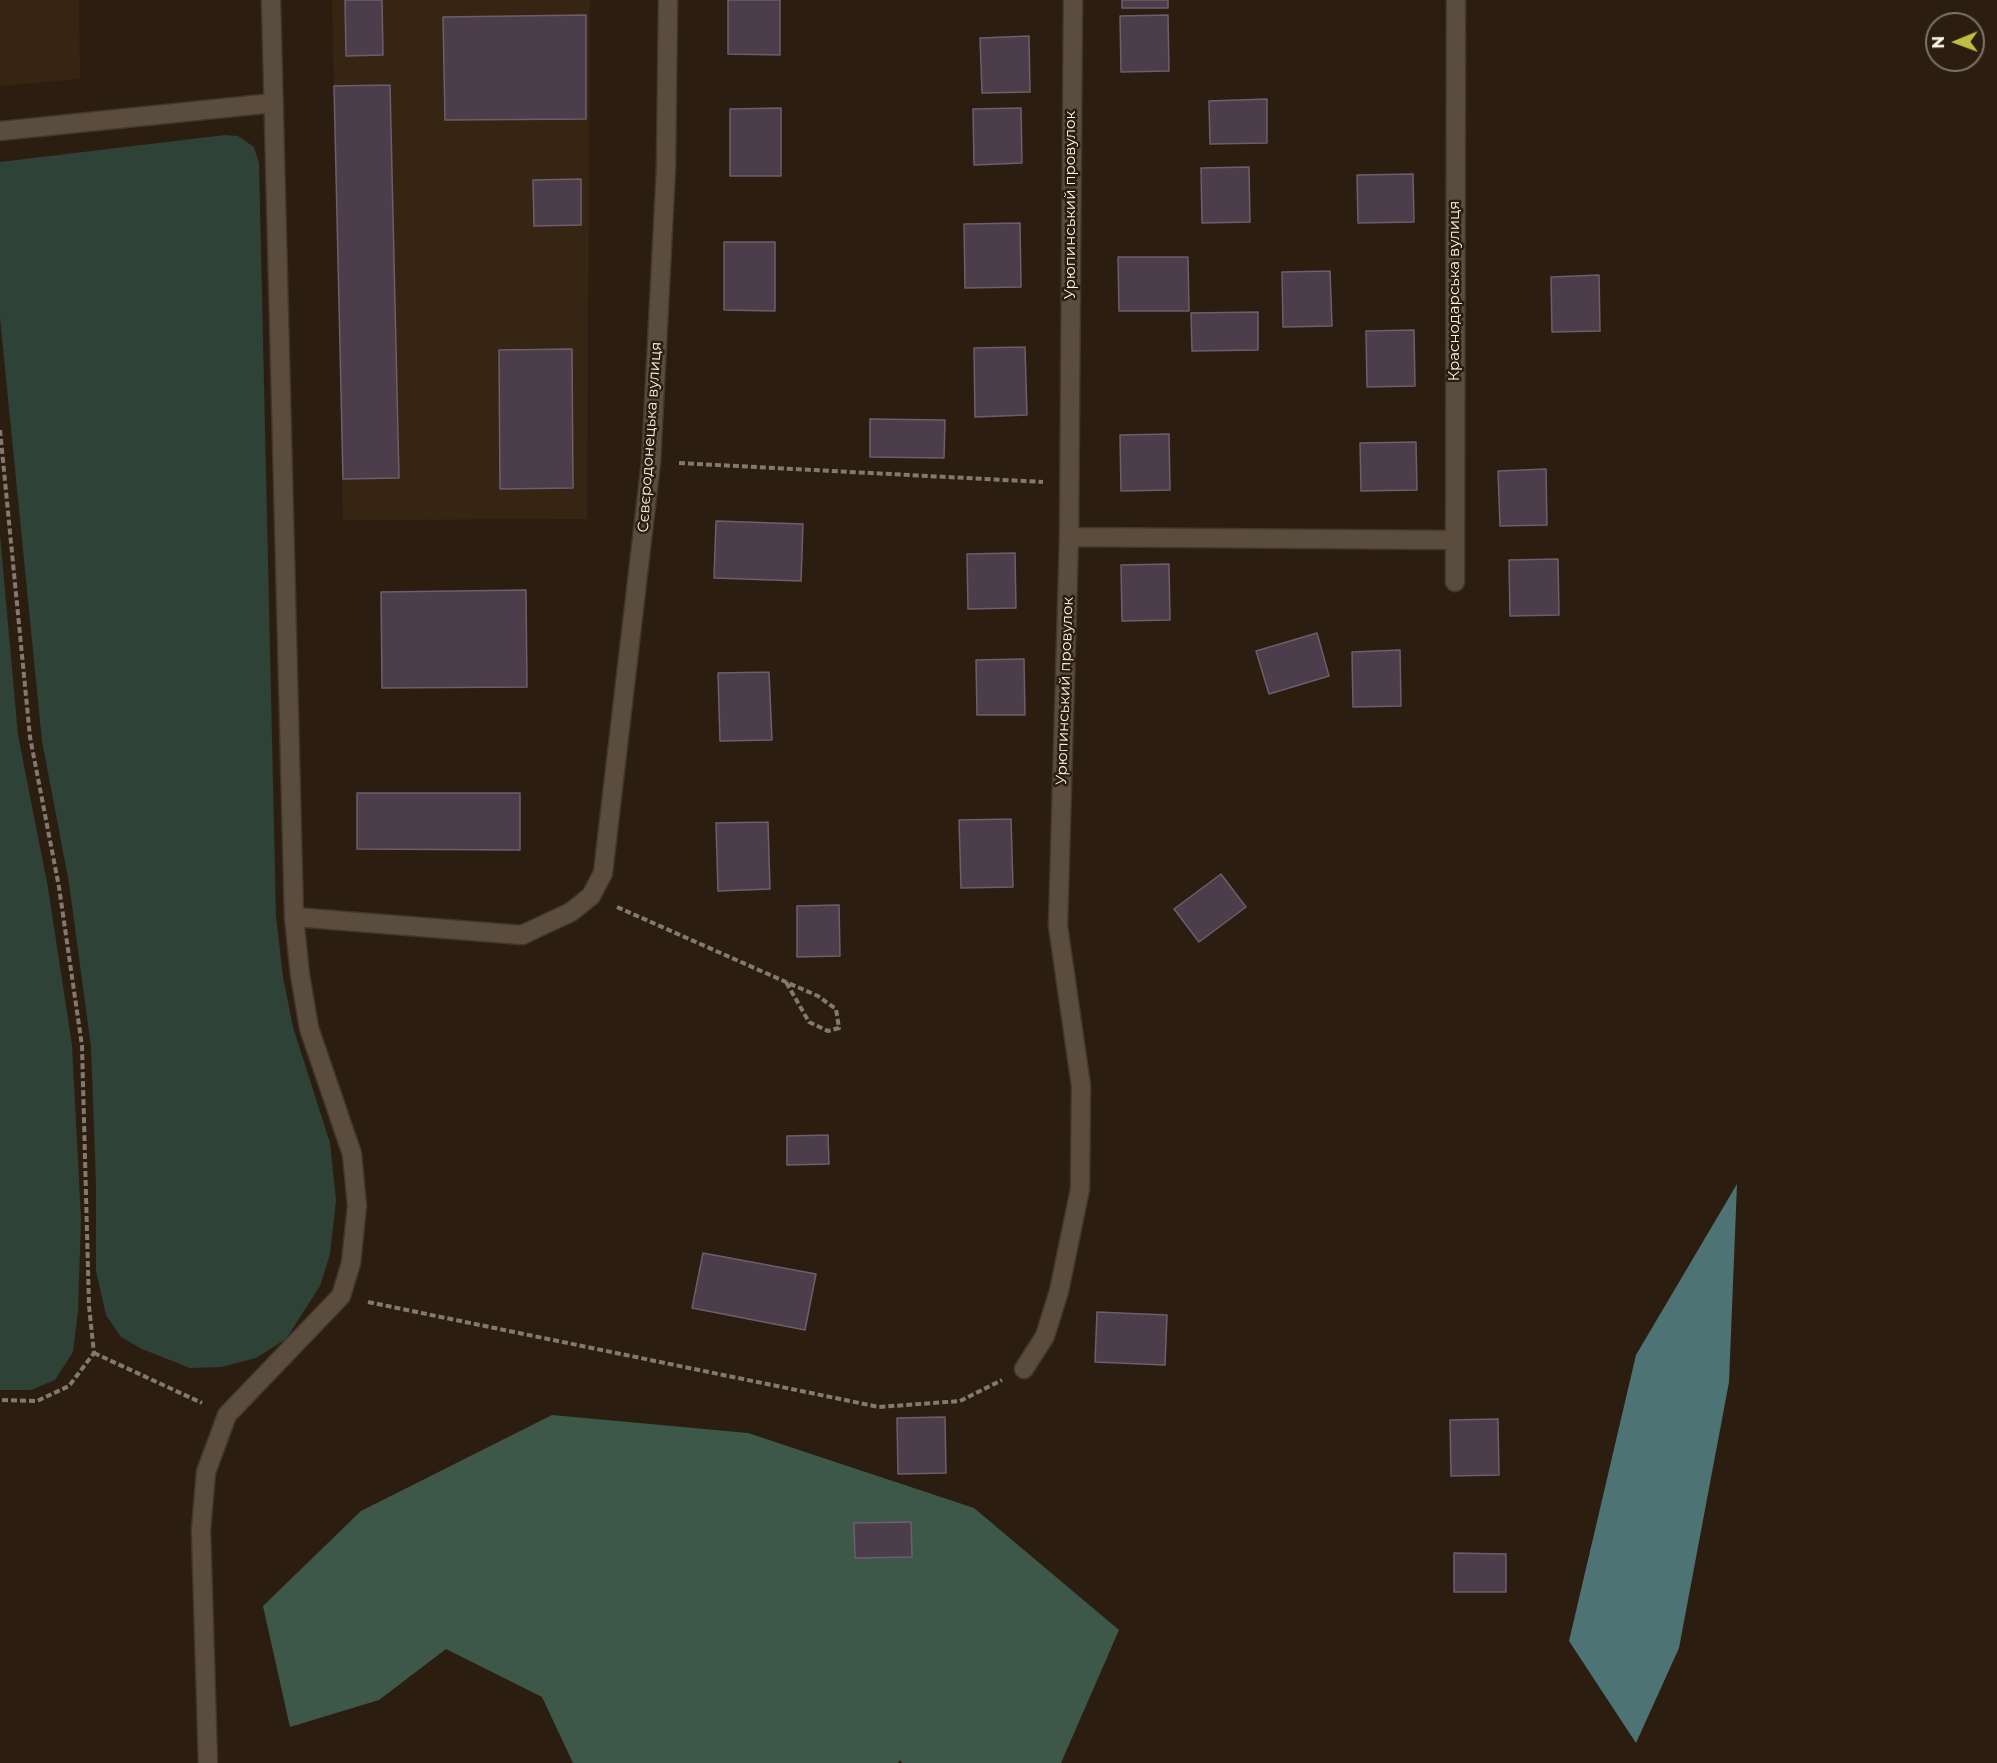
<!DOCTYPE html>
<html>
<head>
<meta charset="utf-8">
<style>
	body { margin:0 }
	#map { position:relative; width:1997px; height:1763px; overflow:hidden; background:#2b1e11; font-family:Montserrat,sans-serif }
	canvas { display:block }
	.north { position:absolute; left:1925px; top:12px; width:60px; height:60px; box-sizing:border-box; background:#2b1e11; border:2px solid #7f7368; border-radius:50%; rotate:269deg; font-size:16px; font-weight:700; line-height:24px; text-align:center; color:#fcf3ea }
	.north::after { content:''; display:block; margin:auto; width:21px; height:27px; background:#c0be41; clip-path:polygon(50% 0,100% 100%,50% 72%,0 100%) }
</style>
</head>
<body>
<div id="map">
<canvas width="1997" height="1763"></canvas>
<div class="north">N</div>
</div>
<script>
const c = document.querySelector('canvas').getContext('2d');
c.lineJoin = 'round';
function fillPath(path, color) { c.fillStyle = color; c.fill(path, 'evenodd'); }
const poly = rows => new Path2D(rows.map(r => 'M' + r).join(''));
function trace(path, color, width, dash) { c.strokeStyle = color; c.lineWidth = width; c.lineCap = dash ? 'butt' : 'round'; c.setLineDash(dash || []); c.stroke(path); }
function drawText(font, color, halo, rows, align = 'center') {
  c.font = font + ' Montserrat,sans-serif'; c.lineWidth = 5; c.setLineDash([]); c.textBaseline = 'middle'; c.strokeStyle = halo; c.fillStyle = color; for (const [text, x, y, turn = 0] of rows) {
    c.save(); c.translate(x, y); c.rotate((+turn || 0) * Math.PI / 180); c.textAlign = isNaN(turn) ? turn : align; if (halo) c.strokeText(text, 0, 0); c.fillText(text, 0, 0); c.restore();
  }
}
fillPath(poly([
	[0,0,79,0,80,79,0,86],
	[332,0,590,0,587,519,343,520]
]), '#362512');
fillPath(poly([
	[225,135,238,136,254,147,259,163,276,916,283,977,293,1027,330,1143,336,1200,330,1254,320,1286,286,1339,256,1358,221,1367,190,1368,142,1349,121,1337,106,1315,96,1271,96,1184,91,1047,69,883,42,741,0,318,0,162],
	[0,535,18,735,48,888,72,1045,81,1219,78,1311,73,1352,55,1380,31,1390,0,1390]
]), '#2f4238');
fillPath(poly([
	[552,1415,748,1433,974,1508,1119,1630,1061,1763,902,1763,900,1760,898,1763,573,1763,542,1697,446,1649,379,1700,290,1727,263,1606,361,1511]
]), '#3d5849');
fillPath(poly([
	[1737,1184,1729,1382,1679,1648,1636,1743,1569,1641,1636,1355]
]), '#4e7375');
const building = poly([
	[345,0,382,0,383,55,346,56,345,0],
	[728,0,780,0,780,55,728,54,728,0],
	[1122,0,1168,0,1168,8,1122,8,1122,0],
	[586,15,586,119,445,120,443,17,586,15],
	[1168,15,1169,71,1121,72,1120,16,1168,15],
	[1029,36,1030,92,982,93,980,38,1029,36],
	[390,85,399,478,343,479,334,86,390,85],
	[1267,99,1267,143,1210,144,1209,101,1267,99],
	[781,108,781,176,730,176,730,109,781,108],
	[1021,108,1022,163,974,165,973,109,1021,108],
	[1249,167,1250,222,1202,223,1201,168,1249,167],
	[1413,174,1414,222,1358,223,1357,175,1413,174],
	[581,179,581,225,534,226,533,180,581,179],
	[1020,223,1021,287,965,288,964,224,1020,223],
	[724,242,775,242,775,311,724,310,724,242],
	[1118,257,1188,257,1189,311,1119,311,1118,257],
	[1330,271,1332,326,1283,327,1282,272,1330,271],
	[1599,275,1600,331,1552,332,1551,277,1599,275],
	[1258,312,1258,350,1192,351,1191,313,1258,312],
	[1414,330,1415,386,1367,387,1366,331,1414,330],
	[1025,347,1027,415,975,417,974,348,1025,347],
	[572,349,573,488,500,489,499,350,572,349],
	[870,419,945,420,944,458,870,457,870,419],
	[1169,434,1170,490,1121,491,1120,435,1169,434],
	[1416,442,1417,490,1361,491,1360,443,1416,442],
	[1546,469,1547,525,1500,526,1498,471,1546,469],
	[716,521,803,524,801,581,714,578,716,521],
	[1015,553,1016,608,968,609,967,554,1015,553],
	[1558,559,1559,615,1510,616,1509,560,1558,559],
	[1169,564,1170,620,1122,621,1121,565,1169,564],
	[526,590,527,687,382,688,381,592,526,590],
	[1317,633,1329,676,1269,694,1256,651,1317,633],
	[1400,650,1401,706,1353,707,1352,652,1400,650],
	[1024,659,1025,715,977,715,976,660,1024,659],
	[769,672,772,740,720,741,718,673,769,672],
	[357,793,520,793,520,850,357,849,357,793],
	[1011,819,1013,887,961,888,959,820,1011,819],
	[768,822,770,889,718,891,716,823,768,822],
	[1221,874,1246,907,1199,942,1174,909,1221,874],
	[839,905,840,956,797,957,797,906,839,905],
	[828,1135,829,1164,787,1165,787,1136,828,1135],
	[703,1253,816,1274,805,1330,692,1308,703,1253],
	[1097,1312,1167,1315,1165,1365,1095,1362,1097,1312],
	[945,1417,946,1473,898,1474,897,1418,945,1417],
	[1498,1419,1499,1475,1451,1476,1450,1420,1498,1419],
	[911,1522,912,1557,855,1558,854,1523,911,1522],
	[1454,1553,1506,1554,1506,1592,1454,1592,1454,1553]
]);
fillPath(building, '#4c3d4b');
trace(building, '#6e5e6d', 1.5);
const minor = poly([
	[0,131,273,103],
	[1069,537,1453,540],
	[1455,582,1456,0],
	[294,917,522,935,571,912,591,896,603,873,651,462,666,168,668,0],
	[1024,1369,1045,1336,1059,1291,1080,1189,1081,1086,1058,926,1069,537,1073,0],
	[208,1763,201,1530,206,1472,227,1415,341,1296,351,1263,357,1206,352,1154,309,1028,300,975,294,917,271,0]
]);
trace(minor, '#42372f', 21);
trace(poly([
	[0,430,30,737,59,887,82,1046,89,1306,94,1353,69,1386,37,1401,0,1400],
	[679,463,1043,482],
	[617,907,786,982,818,996,836,1009,839,1028,828,1031,809,1022,786,982],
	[368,1302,879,1407,960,1401,1002,1380],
	[94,1353,202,1403]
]), '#84796e', 4, [6, 3]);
trace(minor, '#5b4d3e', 18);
drawText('15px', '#fcf3ea', '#2b1e11', [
	["Урюпинський провулок",1071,205,-90],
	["Краснодарська вулиця",1455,291,-90],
	["Сєвєродонецька вулиця",650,437,-86],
	["Урюпинський провулок",1065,691,-88]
]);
</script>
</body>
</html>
